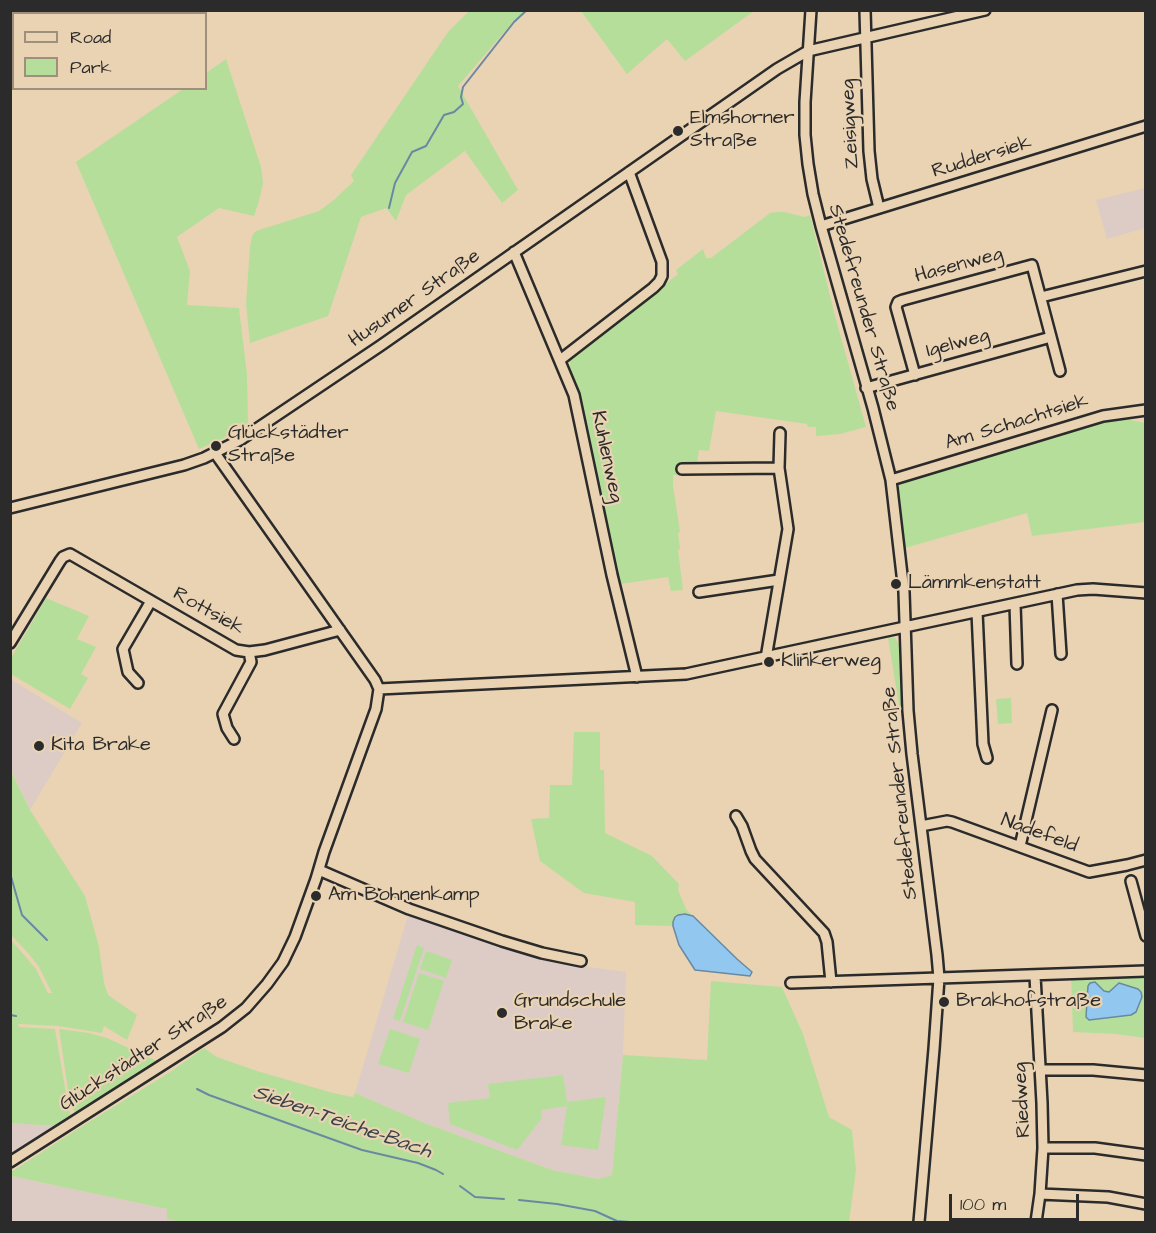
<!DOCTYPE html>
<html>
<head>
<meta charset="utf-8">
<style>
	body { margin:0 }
	#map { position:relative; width:1156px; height:1233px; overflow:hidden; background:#ead3b3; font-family:"Architects Daughter",sans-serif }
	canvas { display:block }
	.frame { position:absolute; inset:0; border:12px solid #2b2b2b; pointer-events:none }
	.legend { position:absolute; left:12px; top:12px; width:195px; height:78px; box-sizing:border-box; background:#ead3b3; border:2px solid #9e907d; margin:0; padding:8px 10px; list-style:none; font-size:18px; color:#2b2b2b }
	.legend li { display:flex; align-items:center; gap:12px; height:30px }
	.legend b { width:30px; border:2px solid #9e907d }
	.scale { position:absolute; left:949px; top:1194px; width:130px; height:27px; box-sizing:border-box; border:3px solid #2b2b2b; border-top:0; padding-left:8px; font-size:18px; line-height:21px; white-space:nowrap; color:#2b2b2b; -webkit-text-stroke:4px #ead3b3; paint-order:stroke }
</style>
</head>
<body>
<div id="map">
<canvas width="1156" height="1233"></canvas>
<div class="frame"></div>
<ul class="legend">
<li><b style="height:8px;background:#ead3b3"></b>Road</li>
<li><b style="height:16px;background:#b6de9b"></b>Park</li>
</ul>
<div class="scale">100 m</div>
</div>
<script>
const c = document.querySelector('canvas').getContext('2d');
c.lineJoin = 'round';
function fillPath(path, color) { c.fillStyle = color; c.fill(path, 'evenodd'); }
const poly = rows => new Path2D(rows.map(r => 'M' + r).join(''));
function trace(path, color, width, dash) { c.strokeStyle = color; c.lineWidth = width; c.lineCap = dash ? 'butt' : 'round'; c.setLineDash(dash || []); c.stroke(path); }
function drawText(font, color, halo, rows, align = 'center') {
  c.font = font + ' "Architects Daughter",sans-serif'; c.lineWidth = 4.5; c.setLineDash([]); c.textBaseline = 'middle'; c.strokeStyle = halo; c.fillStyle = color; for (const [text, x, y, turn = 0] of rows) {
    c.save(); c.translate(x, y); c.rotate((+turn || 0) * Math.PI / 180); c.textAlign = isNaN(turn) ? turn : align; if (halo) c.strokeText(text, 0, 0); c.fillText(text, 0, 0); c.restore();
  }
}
fillPath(poly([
	[1145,188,1145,228,1107,239,1096,200],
	[10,679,82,723,30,810,11,769],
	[408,915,550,962,626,972,623,1055,612,1175,598,1179,552,1170,422,1122,355,1093],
	[11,1123,56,1126,11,1155],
	[10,1176,167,1209,167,1219,181,1222,11,1222]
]), '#dcccc5');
fillPath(poly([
	[469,11,526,11,512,23,458,86,518,190,502,203,465,151,406,195,396,221,386,208,361,217,328,316,250,343,246,304,250,247,252,236,256,231,319,211,335,199,354,181,351,175,448,32],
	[581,11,754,11,685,61,667,39,627,74],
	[226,59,261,167,263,183,259,201,254,216,219,208,177,237,190,271,187,305,239,308,247,375,248,423,224,438,199,449,76,162,183,89,206,88,206,73],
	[777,212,784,212,805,217,810,215,835,316,866,427,840,434,816,436,816,427,808,427,807,424,716,411,709,451,699,450,697,464,679,464,679,475,673,475,673,485,680,532,678,533,680,549,678,550,683,590,671,591,668,577,620,584,581,394,570,370,570,361,574,354,678,274,676,270,703,249,706,258,711,258,770,213],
	[1122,418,1145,423,1145,522,1032,536,1027,513,905,548,897,488,898,484,901,481,1072,430],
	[46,598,89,616,77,639,96,647,81,674,88,678,70,709,11,674,11,658],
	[888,637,895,638,900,646,903,706,899,706],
	[1011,698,1012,723,998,724,996,699],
	[574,732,600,732,600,770,604,770,605,833,652,856,679,884,678,890,686,909,693,916,689,914,673,922,673,926,635,925,635,902,584,893,540,861,531,819,549,818,550,785,572,785],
	[10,769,30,810,85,896,99,947,104,983,108,995,137,1015,127,1040,104,1026,102,1033,58,1026,18,1024,19,1027,55,1029,69,1111,71,1116,56,1126,11,1123,11,940,25,956,36,969,48,993,52,993,39,967,29,954,11,935],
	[417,945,424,948,400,1021,393,1019],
	[426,951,452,960,446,978,420,969],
	[419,973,444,981,428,1030,403,1022],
	[1145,976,1145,1038,1116,1034,1073,1032,1071,978],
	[711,981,782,987,803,1034,829,1117,852,1130,856,1170,849,1222,181,1222,167,1219,167,1209,11,1176,11,1172,84,1125,170,1072,204,1048,217,1057,257,1071,333,1093,353,1097,355,1093,422,1122,552,1170,598,1179,612,1175,623,1055,707,1060],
	[59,1029,89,1033,107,1038,159,1062,84,1110,76,1113,72,1108,70,1104],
	[390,1029,420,1039,409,1073,378,1064],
	[563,1075,567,1102,606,1097,598,1150,561,1145,567,1106,541,1110,542,1118,517,1150,450,1124,448,1103,490,1098,488,1084]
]), '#b6de9b');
const water = poly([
	[685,914,693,916,737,959,752,972,750,976,695,970,679,945,673,926,673,922,675,917,678,915,685,914],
	[1095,982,1104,991,1109,992,1119,983,1138,989,1141,992,1142,997,1136,1012,1131,1015,1089,1020,1086,1017,1088,986,1090,983,1095,982]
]);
fillPath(water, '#92c7f0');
trace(water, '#6989a1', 1.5);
trace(poly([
	[389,208,395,183,412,152,426,146,444,115,454,112,463,104,461,97,463,87,514,22,527,10],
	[10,873,22,915,47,940],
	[10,1015,16,1016],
	[197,1089,209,1095,362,1150,418,1163,436,1170,443,1174],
	[460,1186,475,1197,504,1199],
	[519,1200,557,1204,595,1211,617,1221,630,1222]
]), '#6989a1', 2);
const minor = poly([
	[811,10,805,102,805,135,808,164,813,194,821,226,873,408,891,480,904,592,908,711,912,754,937,955,939,978,934,1049,919,1222],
	[865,10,869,151,872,179,879,208],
	[821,226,1146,126],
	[514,252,574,395,612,575,637,677],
	[1041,297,1146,271],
	[560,360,653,288,659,282,662,276,662,262,629,172],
	[915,375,896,307,898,302,903,300,1032,265,1060,371],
	[866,388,1051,337],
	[682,469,779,468],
	[891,480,1103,416,1146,410],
	[10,508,184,465,204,458,240,440,380,346,777,69,808,51,985,10],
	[699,592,779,580],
	[1057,594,1061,654],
	[1015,604,1017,664],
	[977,612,983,744,987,758],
	[10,643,60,561,63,557,70,554,236,650,249,652,265,650,340,630],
	[766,658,788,529,779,468,780,433],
	[138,683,128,672,123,649,151,601],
	[379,689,686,674,1077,590,1093,589,1146,593],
	[234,739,227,728,223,714,251,662,249,652],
	[736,816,742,826,751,851,755,859,824,933,827,942,831,982],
	[921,826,947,821,952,822,1089,872,1127,865,1146,860],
	[1020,846,1052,710],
	[319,870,409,909,502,941,542,953,581,961],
	[1131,881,1146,936],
	[1035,976,1042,1103,1043,1148,1040,1194,1036,1222],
	[791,983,1146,971],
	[1040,1070,1093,1070,1146,1075],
	[1043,1148,1095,1148,1146,1155],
	[10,1162,222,1027,246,1008,267,984,283,962,295,937,316,879,324,852,376,709,379,689,375,680,215,453],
	[1040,1194,1108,1197,1146,1204]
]);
trace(minor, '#2b2b2b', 14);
trace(minor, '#ead3b3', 9);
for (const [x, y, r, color] of [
	[678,131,6,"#2b2b2b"],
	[216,446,6,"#2b2b2b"],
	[896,584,6,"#2b2b2b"],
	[769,662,6,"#2b2b2b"],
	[39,746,6,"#2b2b2b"],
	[316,896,6,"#2b2b2b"],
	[944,1002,6,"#2b2b2b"],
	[502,1013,6,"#2b2b2b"]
]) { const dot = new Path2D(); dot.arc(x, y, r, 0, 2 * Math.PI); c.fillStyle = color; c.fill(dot); trace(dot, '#ead3b3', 2); }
drawText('20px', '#2b2b2b', '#ead3b3', [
	["Elmshorner",690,119],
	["Straße",690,142],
	["Glückstädter",228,434],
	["Straße",228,457],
	["Lämmkenstatt",908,584],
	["Klinkerweg",781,662],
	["Kita Brake",51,746],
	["Am Bohnenkamp",328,896],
	["Grundschule",514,1002],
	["Brake",514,1025],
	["Brakhofstraße",956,1002]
], 'left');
drawText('20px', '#2b2b2b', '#ead3b3', [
	["Zeisigweg",851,124,-93],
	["Ruddersiek",982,158,-17],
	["Hasenweg",959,266,-15],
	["Husumer Straße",415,299,-35],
	["Stedefreunder Straße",863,308,74],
	["Igelweg",958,344,-15],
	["Am Schachtsiek",1017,423,-17],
	["Kuhlenweg",606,457,78],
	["Rottsiek",208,612,29],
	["Stedefreunder Straße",901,793,-96],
	["Nadefeld",1039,834,20],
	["Glückstädter Straße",144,1054,-33],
	["Riedweg",1023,1100,-93]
]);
drawText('italic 21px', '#3a4249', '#ead3b3', [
	["Sieben-Teiche-Bach",342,1123,19]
]);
</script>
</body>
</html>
